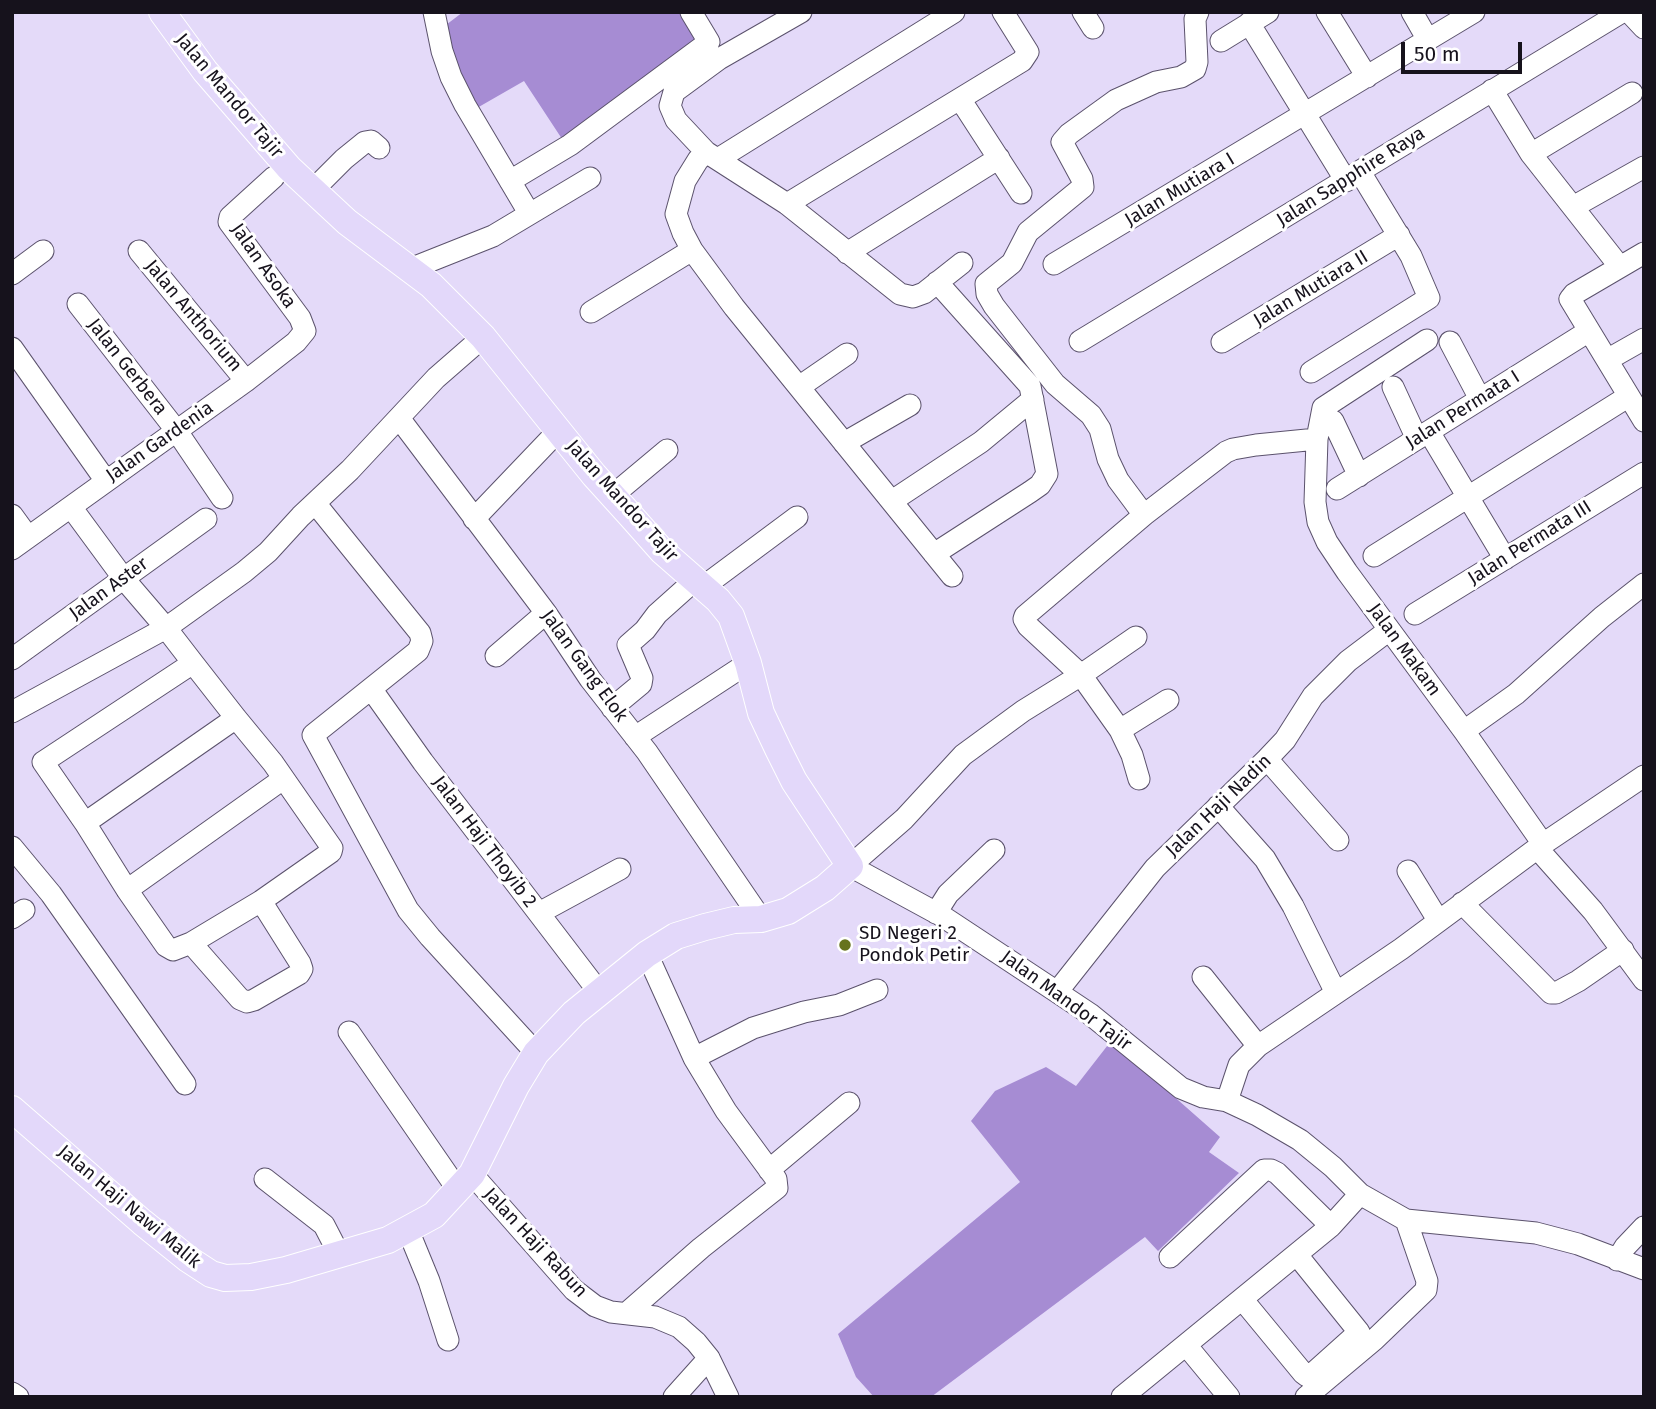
<!DOCTYPE html>
<html>
<head>
<meta charset="utf-8">
<style>
	body { margin:0 }
	#map { position:relative; width:1656px; height:1409px; overflow:hidden; background:#e4daf9; font-family:"Fira Sans",sans-serif }
	canvas { display:block }
	.frame { position:absolute; inset:0; border:14px solid #16121c; pointer-events:none }
	.scale { position:absolute; left:1401px; top:42px; width:121px; height:32px; box-sizing:border-box; border:4px solid #16121c; border-top:0; padding-left:9px; font-size:21px; line-height:24px; white-space:nowrap; color:#16121c; -webkit-text-stroke:5px #fff; paint-order:stroke }
</style>
</head>
<body>
<div id="map">
<canvas width="1656" height="1409"></canvas>
<div class="frame"></div>
<div class="scale">50 m</div>
</div>
<script>
const c = document.querySelector('canvas').getContext('2d');
c.lineJoin = 'round';
function fillPath(path, color) { c.fillStyle = color; c.fill(path, 'evenodd'); }
const poly = rows => new Path2D(rows.map(r => 'M' + r).join(''));
function trace(path, color, width, dash) { c.strokeStyle = color; c.lineWidth = width; c.lineCap = dash ? 'butt' : 'round'; c.setLineDash(dash || []); c.stroke(path); }
function drawText(font, color, halo, rows, align = 'center') {
  c.font = font + ' "Fira Sans",sans-serif'; c.lineWidth = 6; c.setLineDash([]); c.textBaseline = 'middle'; c.strokeStyle = halo; c.fillStyle = color; for (const [text, x, y, turn = 0] of rows) {
    c.save(); c.translate(x, y); c.rotate((+turn || 0) * Math.PI / 180); c.textAlign = isNaN(turn) ? turn : align; if (halo) c.strokeText(text, 0, 0); c.fillText(text, 0, 0); c.restore();
  }
}
fillPath(poly([
	[463,12,698,12,711,34,564,142,524,81,470,112,438,31],
	[1111,1041,1220,1137,1209,1152,1239,1173,1158,1251,1145,1237,931,1397,874,1397,856,1377,838,1334,1020,1182,971,1121,995,1091,1046,1067,1076,1086]
]), '#a68cd3');
const minor = poly([
	[434,12,442,51,451,77,465,105,529,213],
	[801,12,719,59,674,92,670,106,676,120,706,152,787,204,900,294,913,297,924,293,962,263],
	[1083,12,1093,28],
	[1327,12,1367,77],
	[1412,12,1428,40],
	[1629,12,1644,28],
	[1249,23,1346,181],
	[1221,41,1268,12],
	[1492,90,1531,154,1620,267],
	[960,99,1021,193],
	[706,152,698,160,685,181,676,214,683,233,692,250,734,307,952,576],
	[1531,154,1632,93],
	[718,159,954,12],
	[510,181,570,145,709,42,691,12],
	[313,190,344,159,365,142,371,141,379,148],
	[787,204,1022,61,1028,52,1003,12],
	[1573,207,1644,167],
	[139,251,246,381],
	[847,253,999,158],
	[1644,253,1574,294,1570,299,1644,421],
	[1054,264,1474,12],
	[410,269,493,236,590,178],
	[12,274,43,251],
	[78,304,176,430,222,498],
	[591,312,692,250],
	[1427,340,1323,408,1317,439,1315,502,1318,522,1327,542,1347,572,1464,731,1543,844],
	[1080,341,1622,12],
	[1222,342,1399,235],
	[1450,342,1480,399],
	[12,348,106,481],
	[1607,360,1644,339],
	[1311,372,1429,298,1411,256,1360,172],
	[799,387,847,354],
	[1393,387,1417,439],
	[399,418,546,613,590,679,647,752,761,919],
	[1333,421,1359,476],
	[1429,432,1505,559],
	[1317,439,1256,445,1233,449,1226,452,1144,515,1025,616,1024,619,1028,626,1081,675,1023,711,963,755,904,819,850,866,942,916,1057,992,1090,1014,1181,1088,1203,1097,1227,1101,1257,1115,1300,1140,1333,1167,1360,1194,1406,1220,1536,1233,1578,1244,1644,1269],
	[844,443,910,405],
	[1337,489,1589,331],
	[612,496,667,450],
	[892,501,981,442,1033,399],
	[315,503,420,633,422,641,418,651,313,735,408,910,430,937,536,1053],
	[71,507,124,579,166,628,193,663,236,718,273,763,332,848,331,852,261,901,191,943,173,950,166,946,127,890,85,823,43,762,193,663],
	[12,515,28,537],
	[1144,515,1118,480,1108,459,1100,429,1091,415,1055,384,994,306,987,294,986,284,1012,263,1028,232,1083,187,1082,179,1062,142,1069,134,1116,100,1156,82,1181,77,1195,69,1197,62,1195,19,1198,12],
	[474,519,559,430],
	[12,549,246,381,296,342,305,331,300,318,229,222,230,217,274,177],
	[934,554,1030,492,1040,485,1047,474,1030,386,937,282],
	[1374,556,1629,396],
	[703,587,797,517],
	[1415,614,1644,473],
	[1136,637,1081,675,1120,730,1132,755,1139,779],
	[496,656,546,613],
	[12,659,206,519],
	[372,690,423,762,599,992],
	[612,708,641,684,642,678,628,645,645,630,657,614,695,580],
	[12,712,166,628,244,572,268,552,301,516,350,470,436,378,483,337],
	[1120,730,1168,700],
	[1464,731,1516,694,1602,617,1644,584],
	[635,737,748,663],
	[1267,759,1338,840],
	[1218,806,1265,859,1293,906,1336,993],
	[85,823,236,718],
	[12,847,51,894,185,1084],
	[1537,848,1593,911,1644,980],
	[1408,871,1438,920],
	[127,890,283,779],
	[1462,903,1551,993,1556,993,1578,981,1623,950],
	[539,913,620,869],
	[936,913,948,894,994,850],
	[12,918,24,910],
	[191,943,240,999,247,1002,254,1000,299,974,302,969,300,963,261,901],
	[1203,977,1258,1046],
	[1057,992,1155,868,1267,759,1285,740,1313,696,1348,661,1389,630],
	[349,1032,458,1190],
	[694,1058,753,1028,804,1012,839,1005,877,990],
	[1227,1101,1239,1065,1258,1046,1401,949,1543,844,1644,776],
	[769,1170,849,1103],
	[472,1174,574,1290,595,1306,611,1312,655,1317,679,1327,696,1342,709,1358,728,1397],
	[265,1179,324,1225,339,1254],
	[408,1230,429,1281,448,1340],
	[1170,1257,1264,1170,1271,1170,1277,1173,1331,1226],
	[1617,1260,1625,1247,1644,1227],
	[1242,1299,1303,1373,1307,1376,1311,1375,1359,1332,1297,1255],
	[628,1312,701,1248,777,1188,776,1179,726,1111,694,1058,647,954],
	[1186,1345,1229,1397],
	[12,1393,18,1397],
	[674,1397,709,1358],
	[1122,1397,1331,1226,1360,1194],
	[1306,1397,1374,1340,1426,1290,1427,1281,1406,1220]
]);
const major = poly([
	[12,1109,142,1222,188,1259,211,1274,225,1278,251,1277,286,1270,388,1240,434,1215,472,1174,516,1086,536,1053,574,1013,647,954,676,936,705,927,734,920,761,919,788,911,825,888,850,866,794,781,778,749,761,713,748,663,731,616,718,600,662,551,631,516,594,475,483,337,431,285,347,222,289,168,205,71,162,12]
]);
trace(minor, '#5b526c', 23);
trace(major, '#fff', 28);
trace(minor, '#fff', 21);
trace(major, '#e3d8fa', 26);
for (const [x, y, r, color] of [
	[845,945,7,"#66721d"]
]) { const dot = new Path2D(); dot.arc(x, y, r, 0, 2 * Math.PI); c.fillStyle = color; c.fill(dot); trace(dot, '#fff', 2.5); }
drawText('19px', '#16121c', '#fff', [
	["Jalan Mandor Tajir",229,96,50],
	["Jalan Sapphire Raya",1351,177,-32],
	["Jalan Mutiara I",1180,190,-31],
	["Jalan Asoka",263,266,55],
	["Jalan Mutiara II",1311,289,-31],
	["Jalan Anthorium",193,316,50],
	["Jalan Gerbera",127,367,52],
	["Jalan Permata I",1463,410,-32],
	["Jalan Gardenia",160,442,-35],
	["Jalan Mandor Tajir",622,501,48],
	["Jalan Permata III",1530,543,-32],
	["Jalan Aster",109,589,-36],
	["Jalan Makam",1404,650,54],
	["Jalan Gang Elok",584,666,54],
	["Jalan Haji Nadin",1219,806,-44],
	["Jalan Haji Thoyib 2",484,842,53],
	["Jalan Mandor Tajir",1066,1001,36],
	["Jalan Haji Nawi Malik",129,1207,40],
	["Jalan Haji Rabun",535,1243,47]
]);
drawText('19px', '#16121c', '#fff', [
	["SD Negeri 2",859,934],
	["Pondok Petir",859,956]
], 'left');
</script>
</body>
</html>
